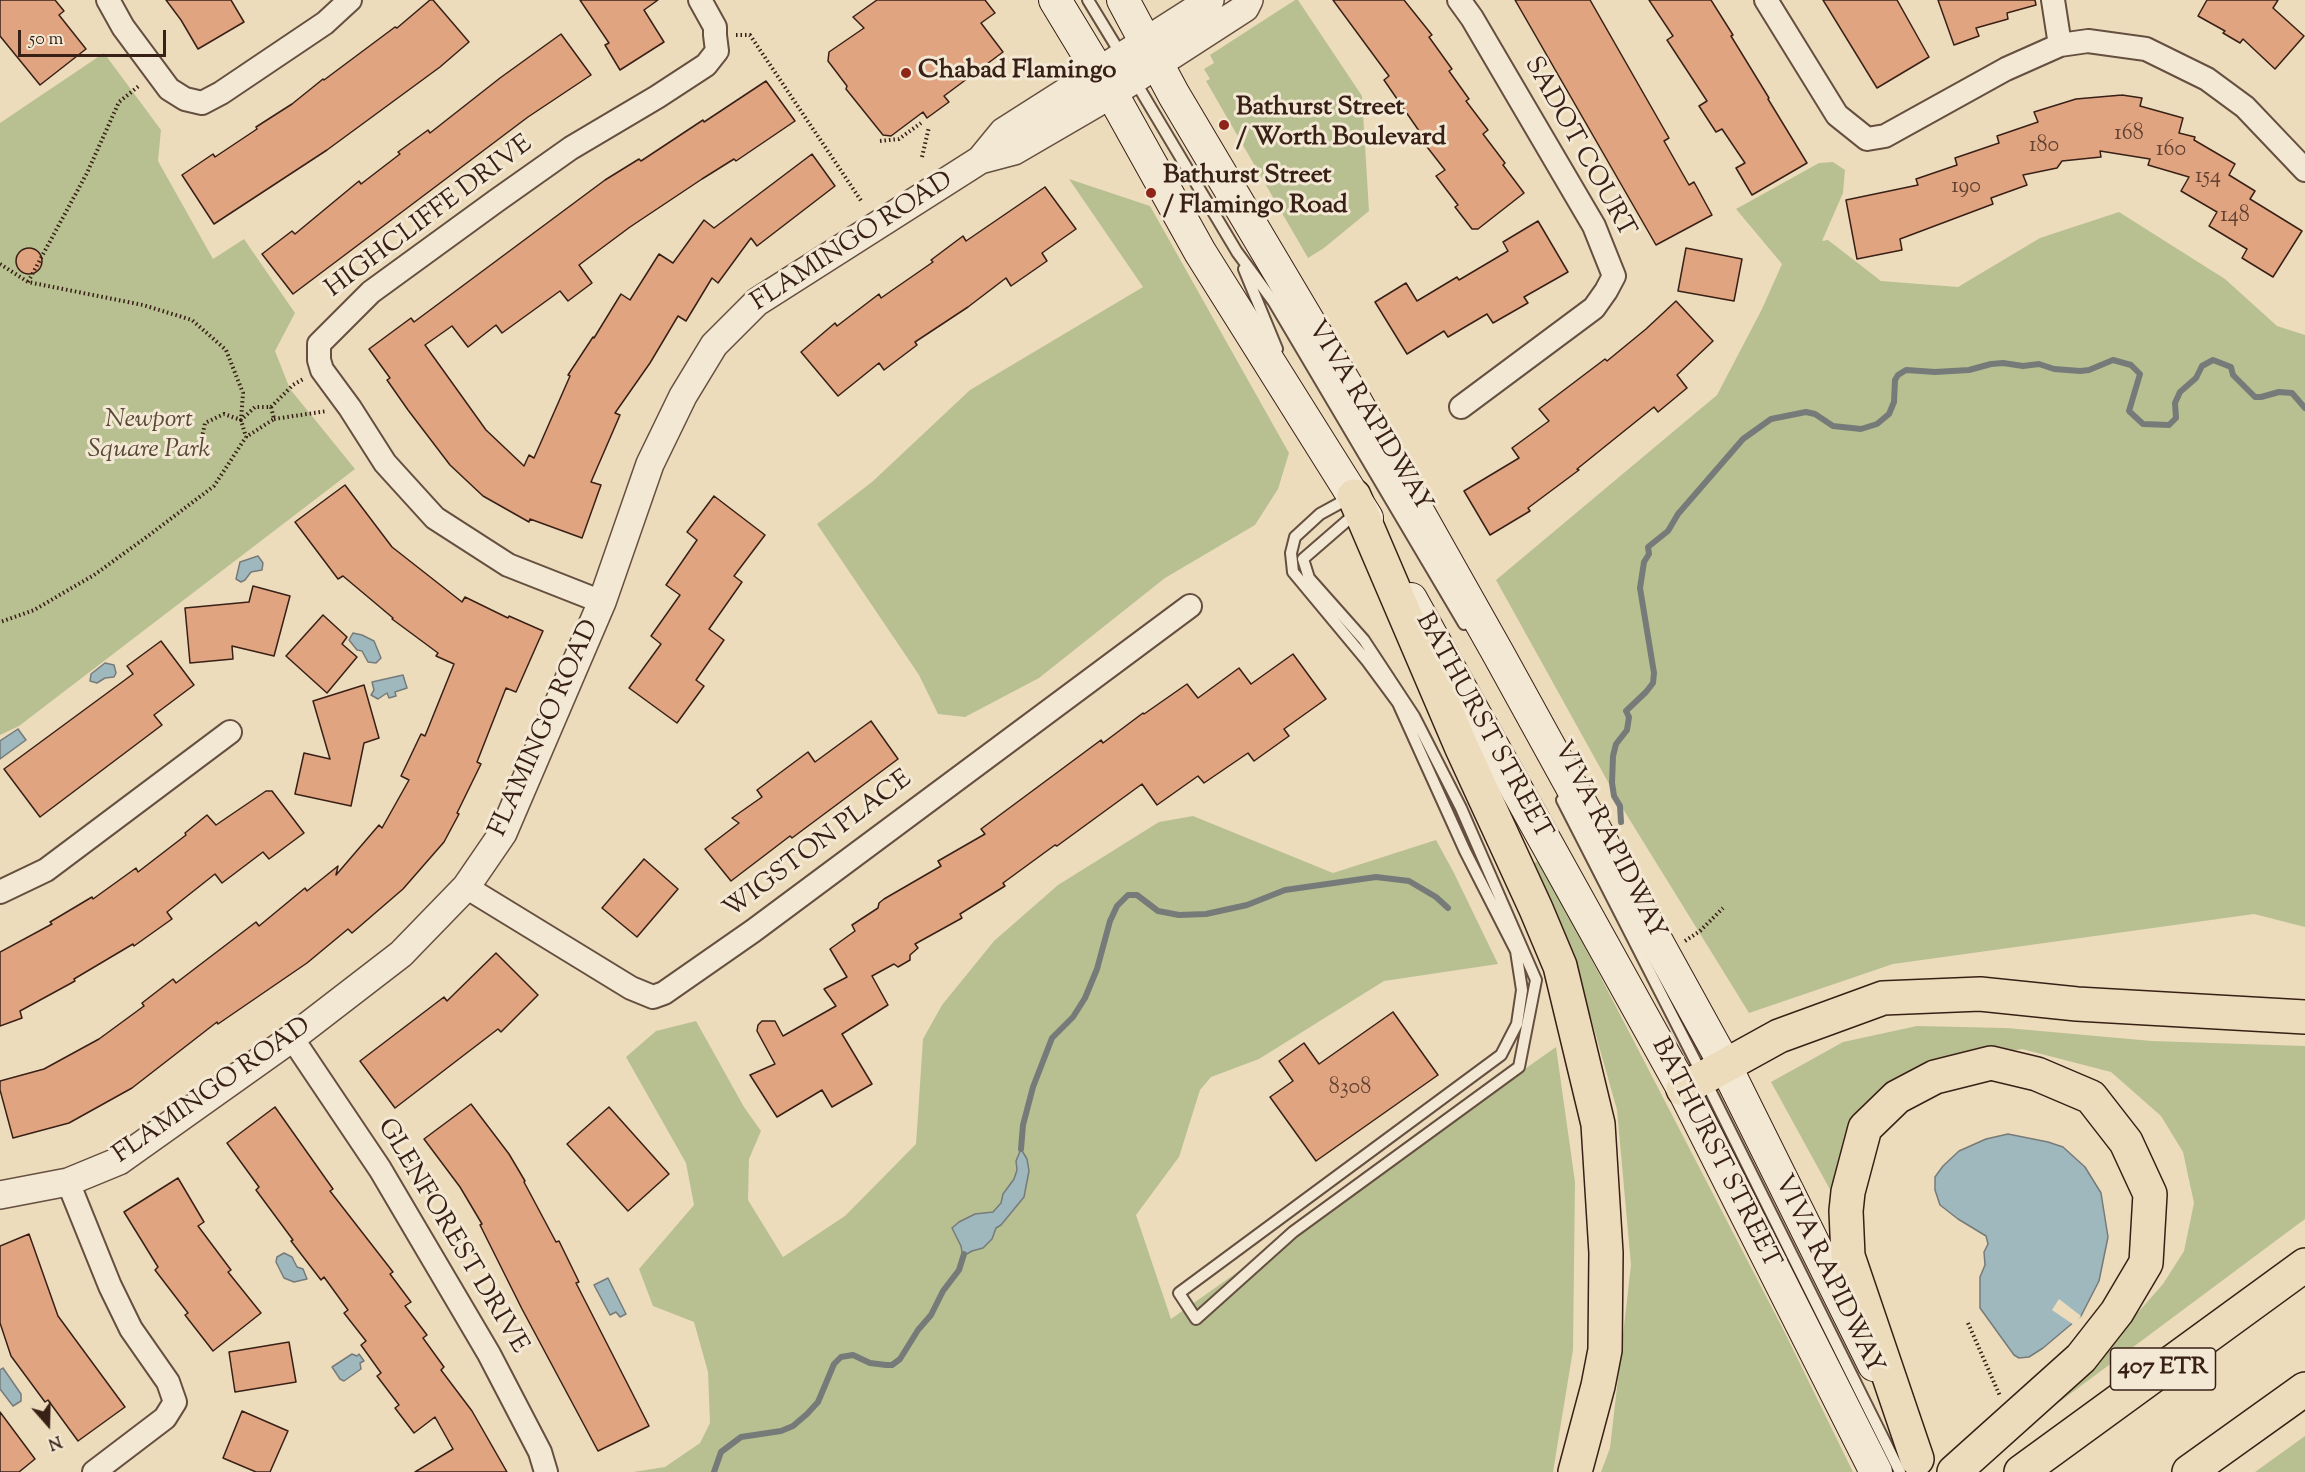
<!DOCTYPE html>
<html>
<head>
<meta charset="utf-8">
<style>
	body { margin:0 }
	#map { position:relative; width:2305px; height:1472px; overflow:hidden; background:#eddcbc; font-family:"Sorts Mill Goudy",serif }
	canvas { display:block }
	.north { position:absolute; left:18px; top:1394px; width:60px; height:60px; -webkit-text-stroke:4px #f3e8d3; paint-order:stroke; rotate:160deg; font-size:16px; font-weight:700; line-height:24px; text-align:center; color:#382016 }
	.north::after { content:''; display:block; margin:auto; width:21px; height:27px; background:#382016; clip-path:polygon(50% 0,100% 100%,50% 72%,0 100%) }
	.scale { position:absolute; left:18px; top:30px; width:148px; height:27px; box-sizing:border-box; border:3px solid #382016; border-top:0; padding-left:8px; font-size:18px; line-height:21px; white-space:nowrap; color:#382016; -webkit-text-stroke:4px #f3e8d3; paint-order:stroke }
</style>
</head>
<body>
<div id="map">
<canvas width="2305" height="1472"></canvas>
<div class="north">N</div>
<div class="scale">50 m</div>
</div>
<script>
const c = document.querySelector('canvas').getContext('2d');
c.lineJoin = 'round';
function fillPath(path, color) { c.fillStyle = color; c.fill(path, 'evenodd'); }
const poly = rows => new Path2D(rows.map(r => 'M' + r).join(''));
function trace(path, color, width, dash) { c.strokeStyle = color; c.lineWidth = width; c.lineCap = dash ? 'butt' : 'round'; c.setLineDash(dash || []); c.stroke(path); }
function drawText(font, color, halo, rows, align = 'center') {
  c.font = font + ' "Sorts Mill Goudy",serif'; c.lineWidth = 6; c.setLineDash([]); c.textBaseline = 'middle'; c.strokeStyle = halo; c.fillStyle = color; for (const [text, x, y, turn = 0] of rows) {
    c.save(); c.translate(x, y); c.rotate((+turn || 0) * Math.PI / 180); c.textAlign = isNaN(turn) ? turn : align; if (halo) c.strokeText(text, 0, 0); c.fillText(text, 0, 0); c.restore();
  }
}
fillPath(poly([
	[1295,0,1298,0,1362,96,1369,211,1324,248,1308,258,1206,81,1210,79,1204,69,1214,63,1210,55],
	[104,53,161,130,158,161,213,259,244,239,295,313,275,351,290,389,355,469,19,726,0,735,0,123],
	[1833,162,1845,170,1843,193,1822,241,1828,240,1881,281,1958,287,2040,238,2119,212,2225,279,2277,326,2305,335,2305,927,2254,914,1893,964,1749,1013,1623,809,1496,580,1717,395,1762,309,1782,264,1736,209,1819,163],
	[1069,179,1150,206,1289,453,1278,489,1255,525,1165,578,1039,678,965,717,938,714,919,675,817,524,872,482,970,390,1143,287],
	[1193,816,1333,873,1436,840,1454,873,1498,964,1384,981,1259,1059,1211,1077,1200,1090,1179,1157,1136,1215,1171,1319,1556,1047,1575,1182,1573,1350,1553,1472,633,1472,665,1467,700,1443,710,1423,708,1372,694,1322,653,1306,639,1269,694,1205,686,1163,626,1057,656,1031,696,1021,744,1107,761,1131,749,1159,748,1200,783,1257,845,1216,916,1144,923,1039,942,1005,994,941,1058,885,1159,822],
	[1540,860,1784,1331,1853,1472,1601,1472,1610,1448,1631,1265,1617,1110,1580,979,1528,866],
	[1917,1026,2007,1028,2152,1041,2305,1046,2305,1219,2058,1403,2163,1284,2184,1251,2194,1203,2183,1152,2161,1116,2111,1072,2022,1049,1925,1066,1865,1103,1844,1153,1833,1195,1771,1082,1843,1042],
	[2305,1436,2305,1472,2255,1472]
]), '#b8c091');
const water = poly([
	[258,556,263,563,262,570,251,572,245,580,241,582,236,579,240,562,258,556],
	[353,633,362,635,374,641,381,658,376,663,368,662,362,651,357,650,349,640,353,633],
	[105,663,114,665,116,673,114,677,105,678,97,683,90,681,91,674,105,663],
	[403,675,407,688,395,692,396,696,389,698,387,693,378,699,371,695,374,690,372,682,403,675],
	[18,729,26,740,0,759,0,741,18,729],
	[2008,1134,2048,1142,2063,1147,2085,1167,2101,1193,2108,1237,2099,1281,2081,1316,2043,1348,2029,1357,2019,1358,2014,1355,1980,1308,1980,1277,1985,1265,1984,1252,1988,1244,1986,1236,1958,1219,1940,1205,1935,1190,1935,1177,1943,1166,1959,1151,1986,1139,2008,1134],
	[1021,1149,1027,1159,1029,1171,1024,1197,1001,1225,996,1228,992,1239,983,1248,972,1251,965,1255,962,1252,961,1246,952,1228,959,1222,975,1214,993,1212,1001,1203,1003,1194,1014,1179,1017,1170,1016,1161,1021,1149],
	[284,1253,292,1257,297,1267,303,1269,307,1279,294,1282,284,1278,276,1262,277,1257,284,1253],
	[608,1278,626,1314,620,1317,616,1312,610,1315,594,1285,608,1278],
	[352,1354,357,1356,359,1354,364,1361,360,1363,361,1369,344,1381,340,1379,332,1367,352,1354],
	[3,1368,21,1394,21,1401,13,1406,0,1389,0,1370,3,1368]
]);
fillPath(water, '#9fb8bd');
trace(water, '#767b7a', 1.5);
fillPath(poly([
	[2059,1299,2081,1316,2074,1325,2052,1310]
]), '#eddcbc');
trace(poly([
	[1621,822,1620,806,1614,796,1612,783,1613,756,1616,744,1627,730,1629,717,1626,711,1646,692,1653,683,1654,673,1640,588,1644,562,1649,554,1648,547,1668,531,1678,514,1743,439,1771,419,1806,412,1815,414,1833,426,1861,429,1877,424,1889,414,1894,402,1895,380,1898,375,1906,370,1935,372,1969,370,1991,364,2003,363,2023,366,2039,364,2054,369,2080,371,2089,370,2113,360,2131,365,2140,374,2129,411,2143,424,2169,425,2176,418,2175,403,2180,392,2196,378,2202,366,2213,360,2231,367,2233,375,2255,397,2261,397,2279,392,2292,393,2305,408],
	[1021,1149,1023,1125,1033,1087,1052,1038,1073,1017,1085,998,1097,969,1110,921,1117,906,1128,895,1137,895,1158,911,1179,915,1206,914,1247,905,1285,890,1376,877,1409,881,1436,897,1448,908],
	[714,1472,721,1452,741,1437,781,1431,793,1426,807,1414,818,1402,834,1364,841,1357,853,1355,870,1363,886,1365,892,1365,900,1359,918,1330,931,1315,943,1291,959,1270,964,1254]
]), '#767b7a', 6);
const building = poly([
	[0,0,55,0,64,11,59,15,86,49,40,85,0,36,0,0],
	[166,0,231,0,244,22,198,49,181,20,166,0],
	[430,0,433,0,469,42,440,67,327,150,214,224,182,175,213,154,215,157,257,129,256,127,292,104,323,79,324,80,395,27,397,28,430,0],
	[580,0,658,0,644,10,664,42,620,70,605,45,609,43,580,0],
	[877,0,985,0,995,13,981,23,1003,52,944,96,949,102,927,118,923,112,891,136,883,135,846,89,847,86,828,61,829,52,864,28,853,17,877,0],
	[1333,0,1404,0,1432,35,1429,37,1452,69,1449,71,1469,99,1466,101,1488,130,1483,134,1505,163,1503,165,1524,193,1478,229,1472,229,1455,207,1458,205,1436,176,1445,170,1424,143,1426,141,1384,80,1389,76,1333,0],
	[1515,0,1590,0,1669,138,1664,141,1689,185,1694,182,1712,215,1656,245,1515,0],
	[1649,0,1711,0,1733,35,1731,36,1769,98,1768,99,1807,163,1752,195,1736,168,1745,163,1722,129,1716,132,1699,106,1707,101,1667,40,1673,36,1649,0],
	[1823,0,1897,0,1929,57,1877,88,1823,0],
	[1938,0,2035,0,2036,5,2007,13,2008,19,1976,28,1979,36,1954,45,1938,0],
	[2207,0,2278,0,2273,8,2304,36,2275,69,2243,39,2240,43,2223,33,2225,31,2198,16,2207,0],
	[561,34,591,75,528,117,293,294,262,254,292,231,295,234,359,181,361,184,400,154,398,152,428,130,430,133,500,78,561,34],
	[766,81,795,121,736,161,734,159,702,179,630,227,579,265,592,283,568,301,560,291,502,333,496,325,468,347,452,326,425,345,486,430,524,466,529,455,534,458,570,376,568,375,593,337,594,338,621,294,630,300,659,254,673,263,704,220,714,228,812,154,835,186,757,246,751,238,718,283,712,278,686,321,678,316,650,363,615,413,620,415,591,482,601,485,582,538,530,519,529,522,483,496,450,465,408,410,387,380,390,378,369,349,411,318,414,322,605,180,639,159,641,161,703,120,704,122,766,81],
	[2122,95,2142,98,2140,106,2183,118,2179,133,2195,137,2194,140,2235,164,2229,175,2255,191,2250,199,2302,231,2273,277,2242,258,2247,249,2209,226,2217,212,2181,191,2189,177,2148,165,2150,159,2100,151,2101,157,2062,161,2057,168,2023,175,2027,185,1991,198,1993,204,1900,239,1902,250,1857,259,1846,200,1918,185,1916,179,1957,165,1955,158,1999,143,1997,136,2038,122,2034,112,2076,99,2122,95],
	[1045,187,1076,229,1042,253,1047,261,1011,286,1006,278,968,307,915,342,917,345,884,370,879,363,838,396,801,352,835,323,837,326,879,294,881,298,933,262,931,260,963,236,966,241,1045,187],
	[1538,221,1568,272,1524,297,1528,303,1493,323,1487,314,1448,337,1444,331,1407,354,1375,302,1406,283,1417,301,1457,277,1459,280,1508,251,1503,242,1538,221],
	[1686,248,1742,259,1734,301,1678,291,1686,248],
	'16 261a13 13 0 1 1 26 0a13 13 0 1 1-26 0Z',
	[1676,301,1713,341,1677,375,1687,388,1658,412,1654,407,1577,469,1579,470,1528,508,1530,511,1490,535,1464,491,1519,458,1512,448,1549,421,1539,409,1605,359,1607,361,1646,329,1676,301],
	[345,485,392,547,462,602,465,597,508,618,509,616,543,631,516,692,506,688,477,762,481,764,457,813,459,814,444,842,403,889,352,933,348,929,307,963,218,1024,217,1022,132,1088,69,1123,13,1138,0,1090,0,1081,44,1069,99,1039,144,1006,142,1003,173,979,176,983,256,922,259,926,305,888,307,891,338,866,336,875,379,825,382,828,409,780,401,776,421,734,425,736,454,664,436,656,438,653,392,619,393,618,343,576,338,579,295,522,345,485],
	[714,496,765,535,734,576,742,582,709,629,724,640,696,680,704,686,677,723,629,688,661,644,651,636,680,595,666,585,697,540,687,532,714,496],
	[253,586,290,596,274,656,232,646,233,659,190,663,185,608,249,602,253,586],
	[323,615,347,637,342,644,357,657,327,693,286,656,323,615],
	[161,641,194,685,154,715,162,725,40,817,4,769,133,674,127,666,161,641],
	[1293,654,1326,699,1284,729,1289,736,1254,761,1248,753,1204,783,1198,776,1157,805,1142,784,1057,846,1055,845,1003,883,1005,886,960,914,962,918,915,944,918,948,910,955,910,960,898,967,894,964,872,976,888,1005,842,1034,872,1084,832,1107,822,1090,777,1117,750,1075,775,1064,757,1031,758,1025,762,1021,775,1021,783,1036,836,1006,824,989,847,977,830,949,855,931,852,925,878,908,879,903,884,899,941,866,938,861,985,834,981,829,1101,740,1103,743,1143,713,1144,714,1187,684,1198,698,1239,668,1251,684,1293,654],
	[364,685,379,738,364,743,351,806,295,794,304,753,330,759,313,701,364,685],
	[871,721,898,759,792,838,790,836,731,881,705,849,739,823,732,818,762,797,757,790,808,752,815,762,871,721],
	[266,791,272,791,304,833,269,859,263,852,222,883,215,874,167,912,172,919,134,946,133,944,74,979,75,981,20,1011,22,1018,0,1026,0,952,52,924,50,922,92,897,93,899,136,868,138,872,186,835,185,833,207,815,216,825,266,791],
	[644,859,678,889,637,937,602,908,644,859],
	[496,953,538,995,501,1032,498,1029,395,1108,360,1061,444,997,447,1001,496,953],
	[1393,1012,1438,1075,1316,1161,1270,1097,1293,1081,1279,1061,1304,1043,1319,1064,1393,1012],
	[471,1104,509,1154,525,1181,524,1182,556,1242,559,1241,579,1282,576,1283,649,1426,598,1451,522,1309,480,1225,482,1224,460,1187,424,1139,471,1104],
	[275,1107,333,1189,330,1191,393,1272,390,1274,411,1302,405,1306,427,1335,423,1338,444,1367,441,1370,472,1411,507,1472,415,1472,453,1449,435,1417,414,1433,395,1408,399,1405,377,1376,381,1373,361,1345,366,1341,344,1313,348,1310,324,1277,321,1280,291,1241,293,1240,256,1190,259,1187,227,1143,275,1107],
	[609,1107,669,1174,628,1211,567,1144,609,1107],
	[178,1178,204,1222,198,1226,231,1270,228,1272,261,1313,213,1351,185,1315,188,1313,155,1270,158,1267,124,1212,178,1178],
	[29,1234,58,1316,125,1407,78,1441,48,1400,45,1402,11,1356,0,1323,0,1246,29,1234],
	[289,1342,296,1382,235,1392,229,1352,289,1342],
	[242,1411,288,1431,270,1472,256,1472,223,1458,242,1411],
	[0,1412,35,1459,19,1472,0,1472,0,1412]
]);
fillPath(building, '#e1a481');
trace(building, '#382016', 1.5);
const service = poly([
	[1088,0,1122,56],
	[1135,81,1237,252,1273,301,1464,624],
	[1244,269,1277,349],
	[1351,497,1320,514,1295,537,1291,553,1293,572,1367,661,1398,703,1465,851,1516,951,1522,990,1517,1024,1501,1055,1179,1293,1196,1319,1293,1232,1519,1067,1536,980,1461,808,1414,716,1364,640,1309,578,1303,559,1356,513],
	[1562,800,1704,1078,1900,1472]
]);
const minor = poly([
	[108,0,123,27,169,89,185,99,202,103,221,93,325,23,350,0],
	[1459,0,1472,18,1594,226,1614,276,1606,291,1594,308,1461,407],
	[1766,0,1837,115,1867,139,1885,136,2006,69,2060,45,2088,41,2146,49,2207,79,2245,107,2305,170],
	[2053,0,2060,45],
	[602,602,508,565,435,518,385,463,350,408,322,370,319,360,319,344,371,292,496,201,571,148,657,97,706,65,717,51,715,35,715,27,700,0],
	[466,887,631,988,653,997,664,993,753,931,1190,606],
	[0,892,46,870,230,732],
	[292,1038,380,1169,489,1354,540,1452,546,1472],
	[68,1182,110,1286,131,1329,168,1382,175,1402,165,1418,94,1472]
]);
const tertiary = poly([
	[980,160,1014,151,1112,94,1245,8,1249,0],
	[0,1195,68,1182,119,1161,292,1038,401,954,466,887,503,833,602,602,650,464,683,396,714,345,757,302,980,160,1003,132,1210,0]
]);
const secondary = poly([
	[1055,0,1112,94,1200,252,1367,518],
	[1123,0,1174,95,1354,398,1499,655,1725,1065,1874,1365],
	[1411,599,1683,1089,1876,1472]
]);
const motorway = poly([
	[1354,496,1461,746,1536,909,1560,966,1598,1124,1606,1253,1605,1350,1598,1386,1575,1472],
	[1683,1089,1779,1036,1883,998,1980,994,2077,1004,2305,1017],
	[1917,1459,1848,1256,1846,1211,1848,1192,1865,1128,1897,1097,1935,1077,1991,1063,2037,1074,2091,1097,2126,1142,2150,1194,2146,1263,2117,1312,2081,1358,1954,1472],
	[2021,1472,2305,1265],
	[2189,1472,2305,1389]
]);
trace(service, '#654f40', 14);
trace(minor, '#654f40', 26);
trace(tertiary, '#654f40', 30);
trace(secondary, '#382016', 34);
trace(motorway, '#382016', 36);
trace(poly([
	[736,35,750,35,862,202],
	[880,141,899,139,921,123],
	[922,157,929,127],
	[0,264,28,282,143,305,192,320,226,350,243,393,241,420,246,437,214,486,148,536,94,575,34,610,0,622],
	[28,282,87,173,119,102,140,85],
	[271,407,293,385,305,378],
	[274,419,327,411],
	[198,456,205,423,224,414,241,420,255,407,271,407,274,419,246,437],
	[1685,941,1700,931,1723,908],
	[1968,1323,2000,1396]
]), '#382016', 4, [1.5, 3]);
trace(service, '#f3e8d3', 10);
trace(minor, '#f3e8d3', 22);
trace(tertiary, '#f3e8d3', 27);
trace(secondary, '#f3e8d3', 32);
trace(motorway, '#eddcbc', 33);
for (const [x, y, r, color] of [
	[906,73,6,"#8f2418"],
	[1224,125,6,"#8f2418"],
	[1151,193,6,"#8f2418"]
]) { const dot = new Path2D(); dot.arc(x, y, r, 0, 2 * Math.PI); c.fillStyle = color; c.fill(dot); trace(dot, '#f3e8d3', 2); }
drawText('22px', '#624131', null, [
	["168",2129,135],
	["180",2044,147],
	["160",2171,151],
	["154",2208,178],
	["190",1966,188],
	["148",2235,217],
	["8308",1350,1089]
]);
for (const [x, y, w] of [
	[2163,1369,105]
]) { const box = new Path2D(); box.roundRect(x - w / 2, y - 21, w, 42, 4.5); c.fillStyle = '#f3e8d3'; c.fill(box); trace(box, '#382016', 1.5); }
drawText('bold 24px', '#382016', null, [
	["407 ETR",2163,1369]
]);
drawText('bold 26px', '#382016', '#f3e8d3', [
	["Chabad Flamingo",918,73],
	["Bathurst Street",1236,110],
	["/ Worth Boulevard",1236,140],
	["Bathurst Street",1163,178],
	["/ Flamingo Road",1163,208]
], 'left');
drawText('26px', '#382016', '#f3e8d3', [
	["SADOT COURT",1578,148,61],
	["HIGHCLIFFE DRIVE",430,218,-37],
	["FLAMINGO ROAD",853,243,-33],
	["VIVA RAPIDWAY",1368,417,59],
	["BATHURST STREET",1482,727,61],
	["FLAMINGO ROAD",546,729,-66],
	["VIVA RAPIDWAY",1608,841,63],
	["WIGSTON PLACE",819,846,-37],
	["FLAMINGO ROAD",213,1092,-35],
	["BATHURST STREET",1714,1154,63],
	["GLENFOREST DRIVE",451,1237,59],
	["VIVA RAPIDWAY",1827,1275,64]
]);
drawText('italic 26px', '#584835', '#f3e8d3', [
	["Newport",149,422],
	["Square Park",149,452]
]);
</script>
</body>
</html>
